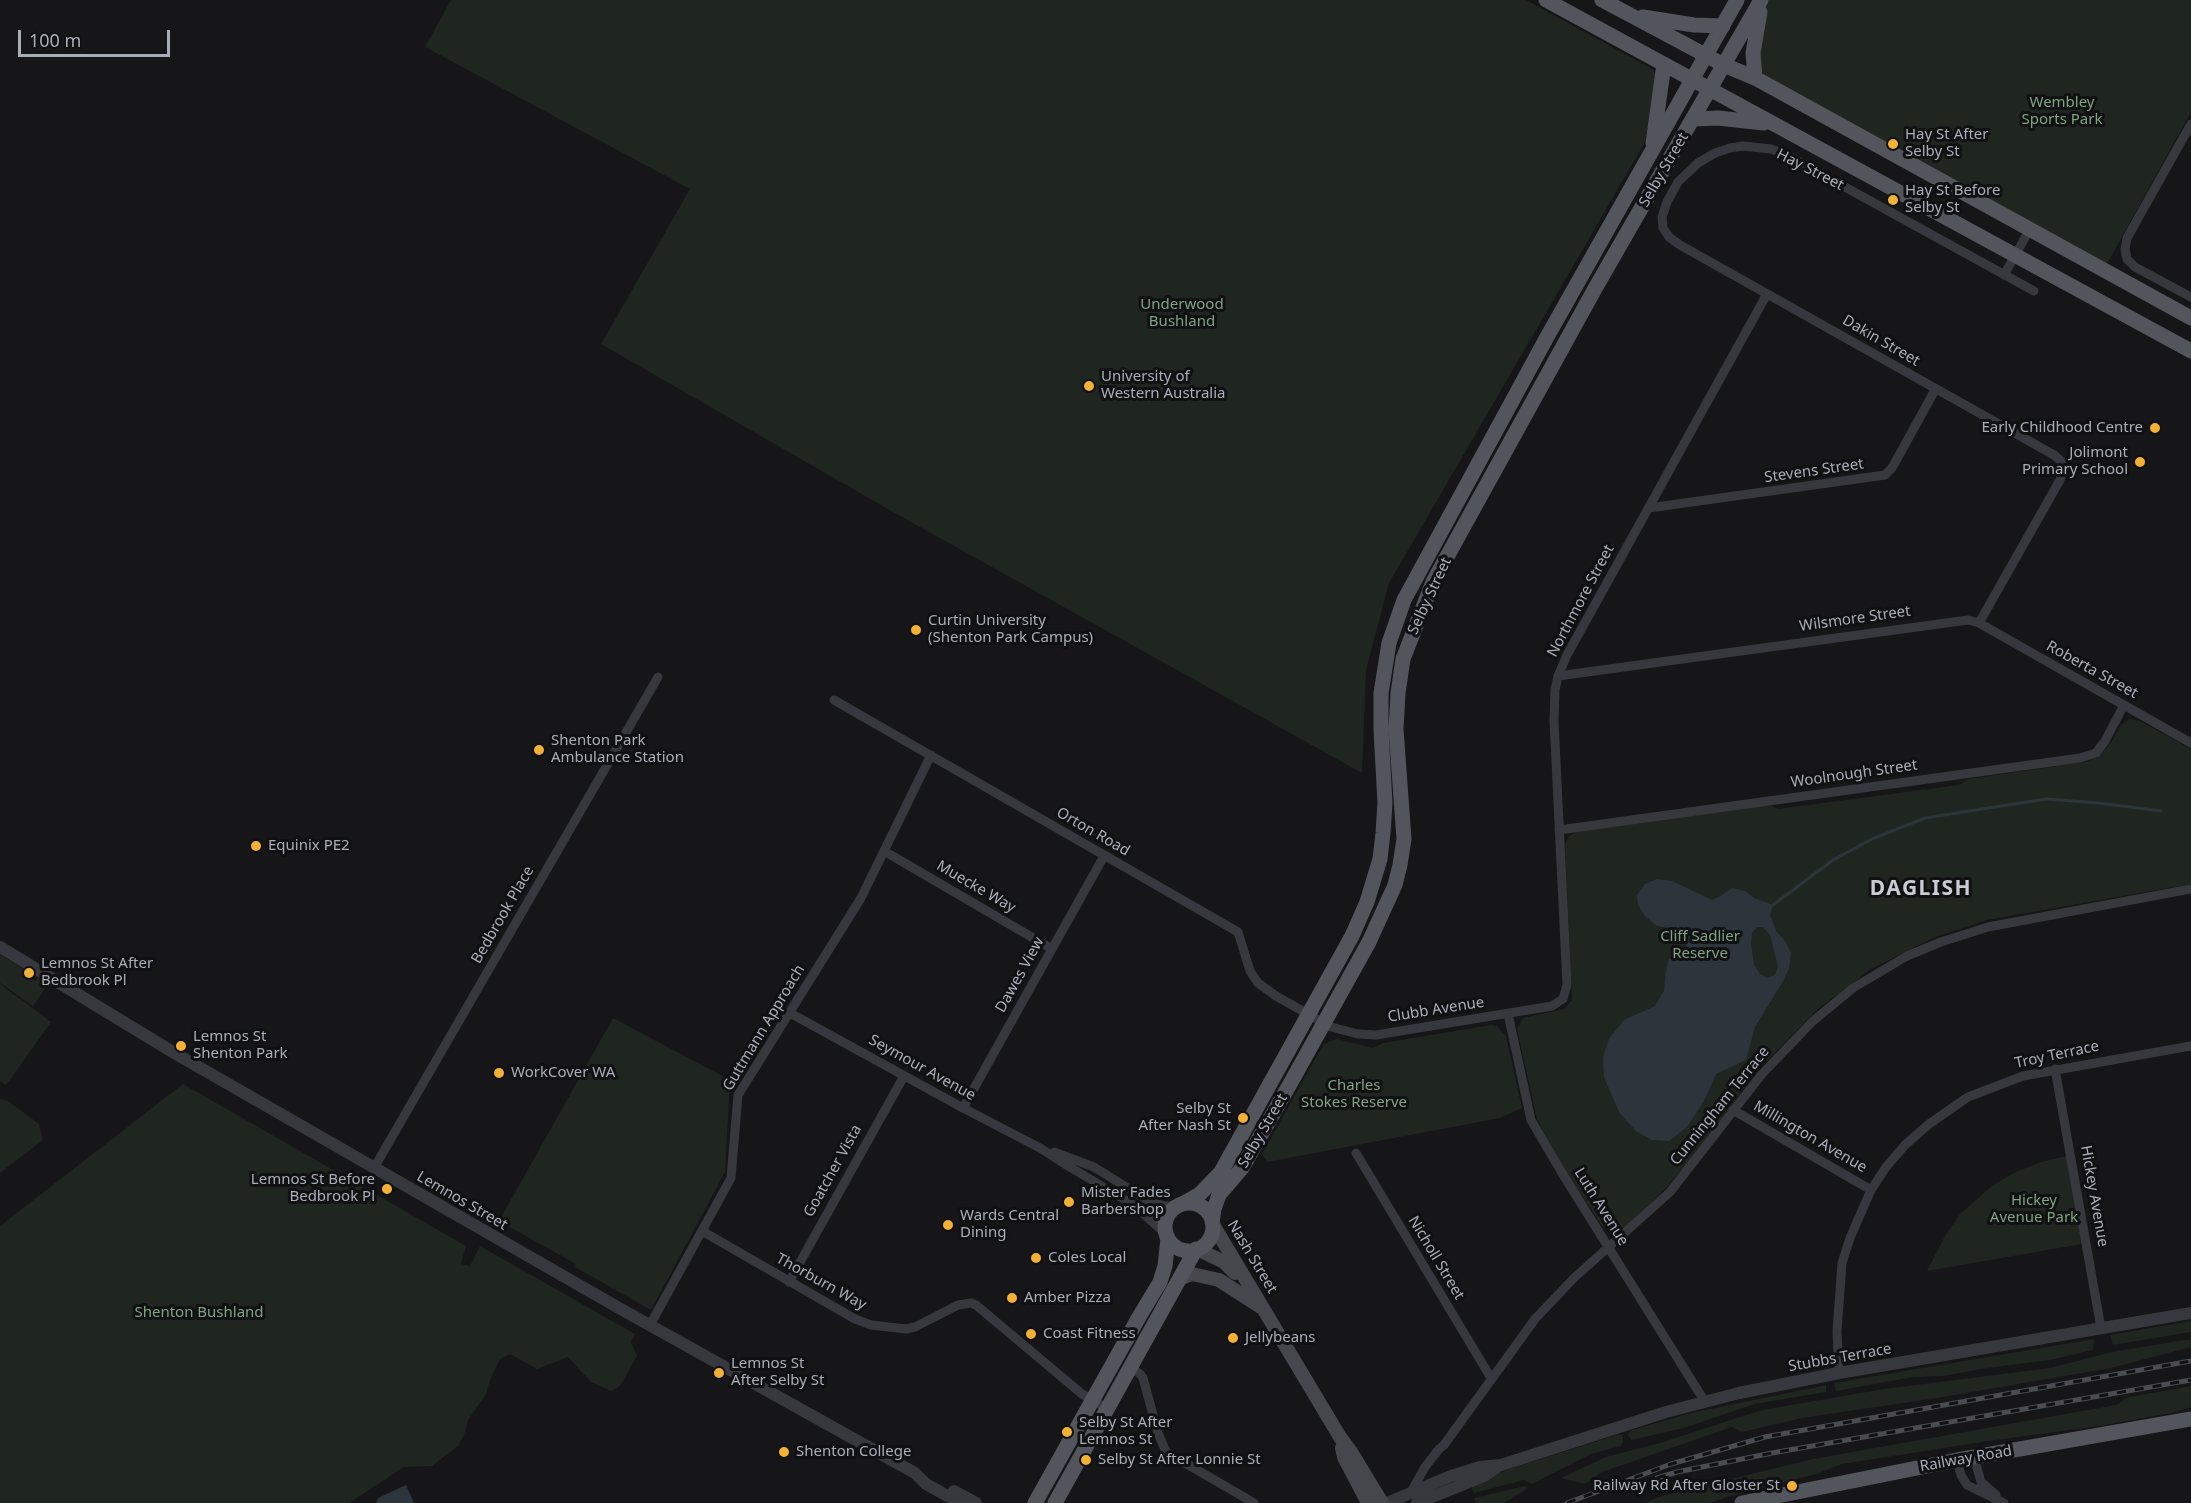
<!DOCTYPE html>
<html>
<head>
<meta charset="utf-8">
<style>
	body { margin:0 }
	#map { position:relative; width:2191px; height:1503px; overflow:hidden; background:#161618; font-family:"Noto Sans",sans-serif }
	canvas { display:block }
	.scale { position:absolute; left:18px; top:30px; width:152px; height:27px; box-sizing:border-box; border:3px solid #a8adb8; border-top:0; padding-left:8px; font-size:18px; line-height:21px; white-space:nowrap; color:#a8adb8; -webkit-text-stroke:4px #111113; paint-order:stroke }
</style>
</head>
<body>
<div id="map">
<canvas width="2191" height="1503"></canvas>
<div class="scale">100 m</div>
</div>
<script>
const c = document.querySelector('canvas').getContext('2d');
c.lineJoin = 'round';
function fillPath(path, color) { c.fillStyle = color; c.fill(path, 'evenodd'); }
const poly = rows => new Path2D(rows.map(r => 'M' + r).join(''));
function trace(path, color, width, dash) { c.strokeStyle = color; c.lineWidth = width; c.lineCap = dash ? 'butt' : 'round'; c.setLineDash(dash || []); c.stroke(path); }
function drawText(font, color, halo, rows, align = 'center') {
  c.font = font + ' "Noto Sans",sans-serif'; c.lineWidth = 6; c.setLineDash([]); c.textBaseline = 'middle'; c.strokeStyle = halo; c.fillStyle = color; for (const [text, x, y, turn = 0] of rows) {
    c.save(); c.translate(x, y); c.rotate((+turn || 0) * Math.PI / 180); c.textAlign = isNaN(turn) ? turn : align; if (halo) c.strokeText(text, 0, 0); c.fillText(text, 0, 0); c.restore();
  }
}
fillPath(poly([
	[451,0,1526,0,1654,70,1658,83,1644,144,1389,583,1366,670,1362,773,893,512,601,344,690,189,425,47],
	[1769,0,2191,0,2191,112,2107,264,1765,76,1759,68,1763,14],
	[2129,719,2140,721,2191,749,2191,884,1987,920,1935,937,1871,969,1818,1009,1757,1071,1691,1159,1666,1188,1626,1227,1614,1231,1609,1230,1602,1226,1551,1149,1537,1119,1517,1029,1523,1018,1564,1009,1572,1000,1565,845,1569,836,1576,832,1770,805,1778,809,1959,785,1968,779,2085,762,2098,757,2110,744,2121,725],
	[0,955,29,972,27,976,35,981,38,978,46,983,46,987,33,1006,0,983],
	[0,984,51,1022,6,1085,0,1081],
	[613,1018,730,1080,725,1172,651,1310,575,1267,576,1264,499,1221],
	[1491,1025,1497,1026,1506,1036,1522,1108,1500,1118,1267,1162,1262,1154,1323,1045,1328,1042,1337,1039,1373,1048,1383,1043],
	[183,1084,466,1246,461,1264,470,1266,480,1246,635,1334,631,1342,637,1356,620,1386,611,1391,591,1382,568,1357,537,1369,510,1354,500,1359,490,1380,486,1394,468,1420,464,1435,458,1446,432,1466,404,1467,349,1503,0,1503,0,1226],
	[0,1099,8,1101,39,1124,43,1140,0,1173],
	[2067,1156,2082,1244,1927,1271,1945,1236,1960,1214,1993,1185,2016,1172,2041,1162],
	[2191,1321,2191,1332,2113,1345,2110,1335],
	[2094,1339,2093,1350,2050,1360,1987,1368,1943,1376,1913,1377,1836,1391,1834,1383],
	[2191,1339,2191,1347,2111,1368,1937,1398,1802,1418,1742,1432,1732,1427,1602,1472,1585,1484,1561,1478,1606,1457,1660,1443,1762,1410,1884,1389,2050,1368,2112,1352],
	[1826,1385,1826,1392,1755,1404,1684,1428,1631,1440,1628,1434,1632,1430,1691,1413],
	[2191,1386,2191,1407,2171,1413,2099,1426,1988,1441,1842,1464,1816,1474,1727,1497,1710,1503,1644,1503,1665,1495,1813,1459,2116,1405,2129,1397],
	[1620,1434,1623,1436,1623,1442,1620,1446,1591,1454,1532,1484,1524,1480,1474,1493,1472,1490,1471,1486,1509,1469],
	[1525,1486,1528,1488,1504,1503,1476,1503,1474,1498]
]), '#1e261f');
fillPath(poly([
	[1657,879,1672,881,1712,900,1721,896,1732,888,1745,891,1754,898,1773,905,1770,915,1776,931,1785,941,1791,953,1789,968,1783,981,1755,1027,1746,1060,1716,1074,1704,1101,1687,1127,1669,1141,1652,1140,1636,1131,1619,1112,1604,1077,1603,1057,1609,1039,1624,1020,1655,1006,1664,991,1666,970,1669,959,1679,956,1687,948,1685,939,1679,929,1657,926,1645,916,1638,905,1637,895,1645,884],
	[1757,927,1763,927,1770,935,1778,967,1775,975,1767,978,1760,974,1754,965,1751,944,1752,933],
	[406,1485,414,1503,376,1503,378,1498]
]), '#2c353c');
trace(poly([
	[1773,905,1833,860,1872,839,1925,818,2046,799,2099,803,2161,811]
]), '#2c353c', 3);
trace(poly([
	[2191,124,2127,238,2125,249,2127,259,2135,267,2191,297],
	[2004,275,2030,229],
	[1649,508,1885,475,1892,468,1935,390],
	[1979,623,2060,480,2063,467,2062,462,2054,455,1680,245,1669,237,1663,228,1662,217,1667,202,1678,182,1698,163,1715,153,1730,148,1743,146,1771,149,1785,154,2034,291],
	[1558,676,1968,620,1979,623,2191,743],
	[834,700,1238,932,1250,971,1258,983,1276,996,1331,1027,1358,1034,1376,1035,1552,1006,1563,999,1567,985,1554,721,1555,690,1558,676,1567,655,1767,294],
	[1559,830,2080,758,2096,753,2105,741,2124,705],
	[884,851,1052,949],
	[790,1013,963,1108,1040,1148,1068,1166,1132,1204,1167,1235],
	[1508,1014,1531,1120,1562,1173,1705,1402],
	[2055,1069,2101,1328],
	[963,1108,1104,856],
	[1733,1110,1871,1190],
	[1054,1152,1094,1167,1150,1202,1165,1206,1177,1206],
	[1356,1153,1491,1378],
	[374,1168,658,677],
	[702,1231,855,1319,871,1325,906,1329,915,1327,958,1305,971,1303,976,1305,1082,1394,1108,1409],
	[789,1282,904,1076],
	[650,1325,731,1178,738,1095,861,898,931,755],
	[1131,1367,1140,1374,1143,1378,1158,1433,1166,1452,1254,1503],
	[1839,1373,1837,1331,1842,1263,1850,1238,1871,1190,1886,1167,1905,1145,1929,1124,1968,1097,2023,1076,2191,1046],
	[1974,1457,1981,1482,1996,1495],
	[1957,1460,1961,1475,1967,1485,2004,1503],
	[1411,1492,1425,1467,1439,1449,1444,1445,1535,1319,1574,1278,1670,1192,1762,1074,1813,1021,1853,988,1907,956,1941,942,1988,927,2191,889]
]), '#37383d', 9);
trace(poly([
	[0,947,176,1054,619,1308,915,1473,926,1484,960,1503],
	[954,1491,976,1503],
	[1387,1503,1451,1476,1480,1467,1501,1465,1666,1412,1739,1393,1839,1373,2191,1313],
	[1417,1503,1484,1476,1497,1467]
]), '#37383d', 12);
trace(poly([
	[1212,1223,1340,1437,1351,1452,1382,1503],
	[1197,1249,1224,1262,1235,1273],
	[1179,1279,1192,1274,1219,1280,1261,1307],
	[1342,1448,1344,1457,1368,1503]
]), '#45474d', 14);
trace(poly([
	[1546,0,2191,351],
	[1602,0,1724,65,1755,78,2191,318],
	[1643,17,1694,25,1723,26],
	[1755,78,1753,53,1760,12],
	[1693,119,1718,118,1764,123],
	[1653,143,1664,64],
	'1165 1227a24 24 0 1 1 48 0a24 24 0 1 1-48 0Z',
	[1182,1204,1200,1194,1221,1172,1352,936,1367,902,1380,859,1383,833,1385,803,1381,730,1381,693,1389,643,1404,600,1547,337,1737,0],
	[1212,1222,1214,1209,1219,1195,1242,1168,1290,1084,1369,942,1395,885,1400,865,1404,839,1396,729,1398,693,1403,659,1433,582,1597,285,1761,0],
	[1035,1503,1139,1317,1160,1282,1165,1266,1168,1238],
	[1055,1503,1196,1249],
	[1742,1503,1957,1460,2191,1419]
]), '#53555c', 15);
const rail = poly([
	[1657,1478,1677,1472,1772,1453,2191,1380],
	[1567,1503,1671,1464,1765,1437,2191,1361]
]);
trace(rail, '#4a4c52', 5);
trace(rail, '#111113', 3, [9]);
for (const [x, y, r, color] of [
	[1893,144,6,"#f2b134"],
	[1893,200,6,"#f2b134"],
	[1089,386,6,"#f2b134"],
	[2155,428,6,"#f2b134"],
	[2140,462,6,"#f2b134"],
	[916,630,6,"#f2b134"],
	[539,750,6,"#f2b134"],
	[256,846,6,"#f2b134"],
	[29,973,6,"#f2b134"],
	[181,1046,6,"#f2b134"],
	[499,1073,6,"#f2b134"],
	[1243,1118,6,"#f2b134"],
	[387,1189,6,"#f2b134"],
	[1069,1202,6,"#f2b134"],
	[948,1225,6,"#f2b134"],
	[1036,1258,6,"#f2b134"],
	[1012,1298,6,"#f2b134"],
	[1031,1334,6,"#f2b134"],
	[1233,1338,6,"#f2b134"],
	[719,1373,6,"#f2b134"],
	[1067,1432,6,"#f2b134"],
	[784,1452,6,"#f2b134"],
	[1086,1460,6,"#f2b134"],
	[1792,1486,6,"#f2b134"]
]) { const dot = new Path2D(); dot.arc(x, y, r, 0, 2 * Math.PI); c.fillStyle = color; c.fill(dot); trace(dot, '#111113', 2); }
drawText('15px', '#7fa381', '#111113', [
	["Wembley",2062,103],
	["Sports Park",2062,120],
	["Underwood",1182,305],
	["Bushland",1182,322],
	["Cliff Sadlier",1700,937],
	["Reserve",1700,954],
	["Charles",1354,1086],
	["Stokes Reserve",1354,1103],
	["Hickey",2034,1201],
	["Avenue Park",2034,1218],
	["Shenton Bushland",199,1313]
]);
drawText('15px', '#a8adb8', '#111113', [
	["Hay St After",1905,135],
	["Selby St",1905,152],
	["Hay St Before",1905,191],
	["Selby St",1905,208],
	["University of",1101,377],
	["Western Australia",1101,394],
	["Early Childhood Centre",2143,428,"right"],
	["Jolimont",2128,453,"right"],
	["Primary School",2128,470,"right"],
	["Curtin University",928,621],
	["(Shenton Park Campus)",928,638],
	["Shenton Park",551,741],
	["Ambulance Station",551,758],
	["Equinix PE2",268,846],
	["Lemnos St After",41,964],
	["Bedbrook Pl",41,981],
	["Lemnos St",193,1037],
	["Shenton Park",193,1054],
	["WorkCover WA",511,1073],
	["Selby St",1231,1109,"right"],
	["After Nash St",1231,1126,"right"],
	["Lemnos St Before",375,1180,"right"],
	["Bedbrook Pl",375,1197,"right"],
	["Mister Fades",1081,1193],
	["Barbershop",1081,1210],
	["Wards Central",960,1216],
	["Dining",960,1233],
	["Coles Local",1048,1258],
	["Amber Pizza",1024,1298],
	["Coast Fitness",1043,1334],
	["Jellybeans",1245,1338],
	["Lemnos St",731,1364],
	["After Selby St",731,1381],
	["Selby St After",1079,1423],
	["Lemnos St",1079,1440],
	["Shenton College",796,1452],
	["Selby St After Lonnie St",1098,1460],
	["Railway Rd After Gloster St",1780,1486,"right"]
], 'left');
drawText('15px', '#a8adb8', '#111113', [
	["Selby Street",1664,170,-60],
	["Hay Street",1810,170,27],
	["Dakin Street",1881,341,30],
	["Stevens Street",1814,471,-8],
	["Selby Street",1430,596,-65],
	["Northmore Street",1581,601,-62],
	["Wilsmore Street",1855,619,-8],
	["Roberta Street",2092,670,29],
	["Woolnough Street",1854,774,-8],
	["Orton Road",1093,832,30],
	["Muecke Way",976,887,30],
	["Bedbrook Place",503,915,-60],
	["Dawes View",1020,975,-61],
	["Clubb Avenue",1436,1010,-9],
	["Guttmann Approach",764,1028,-59],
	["Troy Terrace",2057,1055,-12],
	["Seymour Avenue",922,1068,29],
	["Cunningham Terrace",1720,1106,-51],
	["Selby Street",1263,1131,-60],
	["Millington Avenue",1810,1137,30],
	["Goatcher Vista",833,1171,-61],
	["Hickey Avenue",2094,1196,80],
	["Lemnos Street",462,1201,30],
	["Luth Avenue",1601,1207,58],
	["Nash Street",1252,1257,59],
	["Nicholl Street",1436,1258,59],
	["Thorburn Way",821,1282,29],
	["Stubbs Terrace",1840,1358,-10],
	["Railway Road",1966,1459,-10]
]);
c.letterSpacing = '1.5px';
drawText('bold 21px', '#c9ccd4', '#111113', [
	["DAGLISH",1921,889]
]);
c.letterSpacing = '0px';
</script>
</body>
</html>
